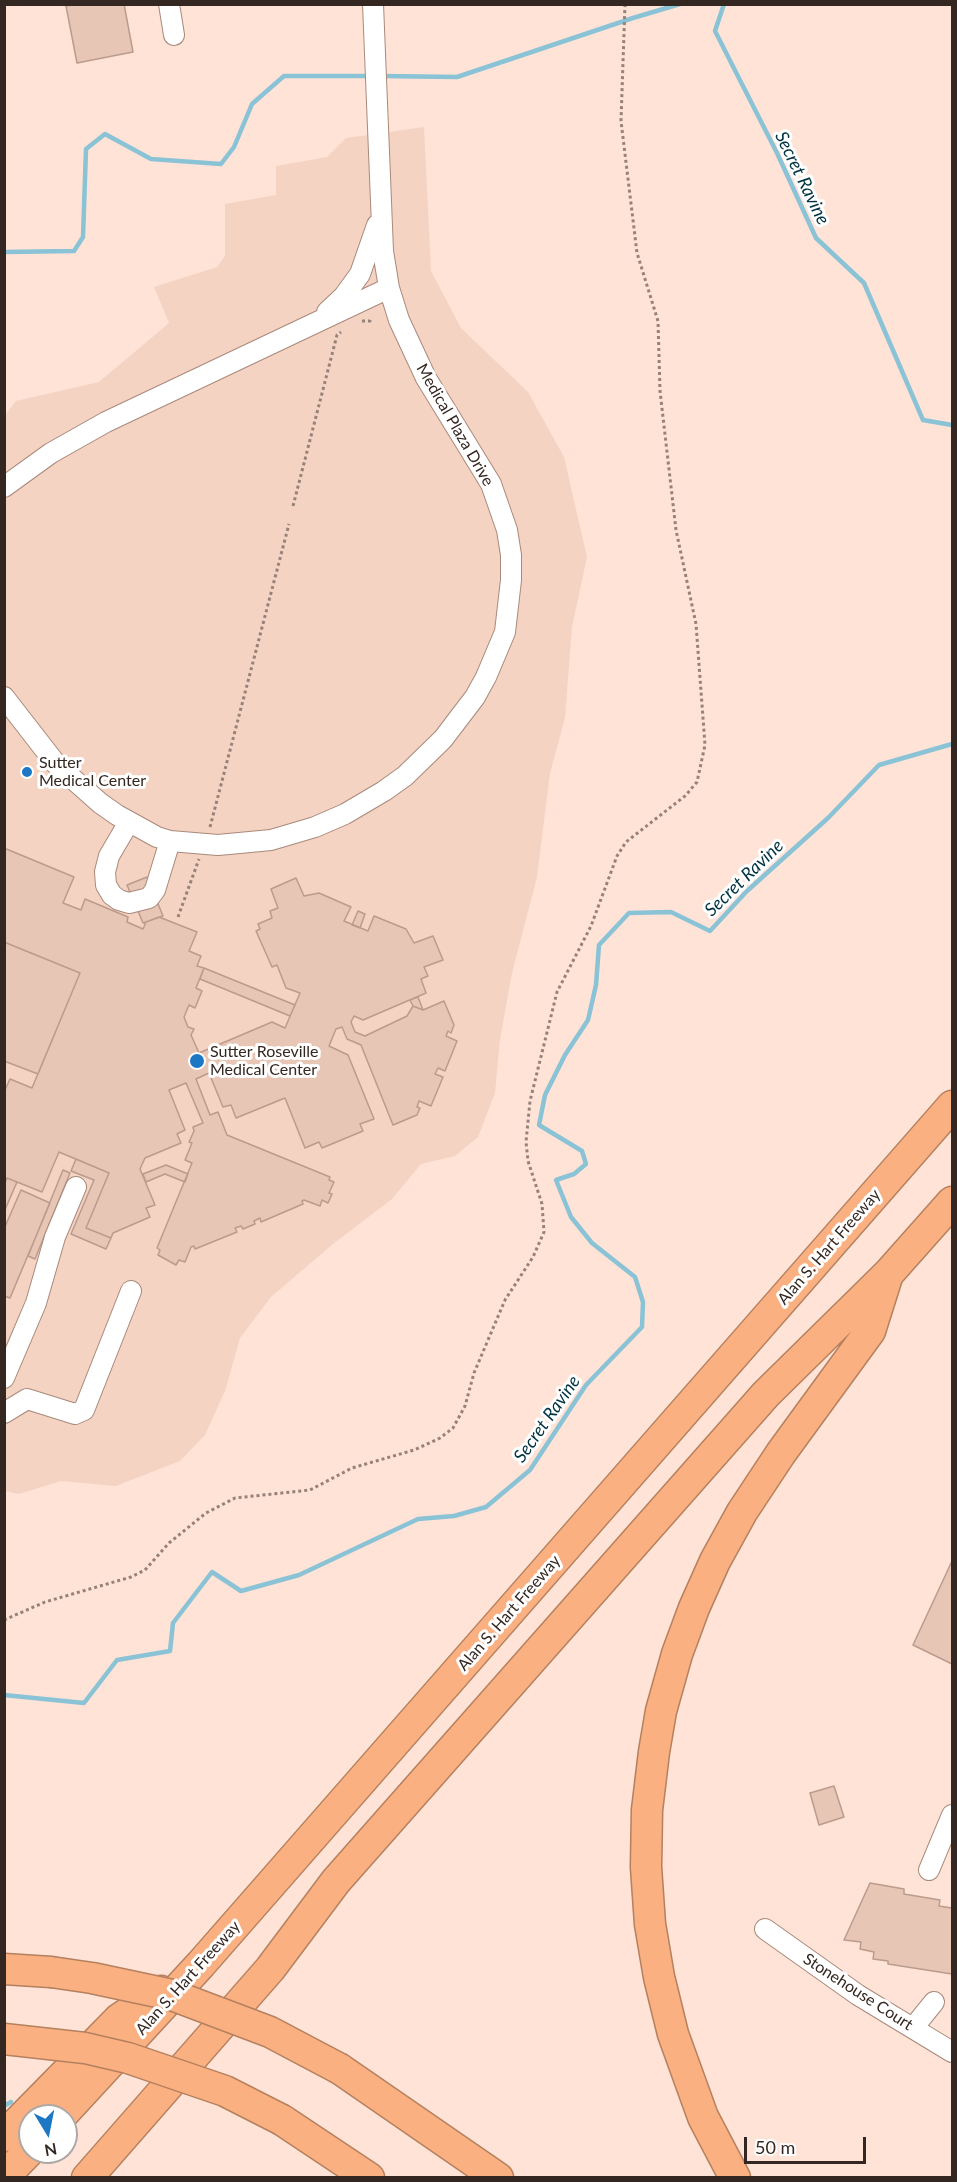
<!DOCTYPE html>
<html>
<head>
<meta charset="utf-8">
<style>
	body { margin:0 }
	#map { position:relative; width:957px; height:2182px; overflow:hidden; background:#ffe3d6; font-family:Lato,sans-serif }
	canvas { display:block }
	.frame { position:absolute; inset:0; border:6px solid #342721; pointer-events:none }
	.north { position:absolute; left:18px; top:2104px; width:60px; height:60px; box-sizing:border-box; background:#fff; border:2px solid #aea9a6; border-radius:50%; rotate:170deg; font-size:16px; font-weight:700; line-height:24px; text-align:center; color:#342721 }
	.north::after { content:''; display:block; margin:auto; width:21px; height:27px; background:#1c77c4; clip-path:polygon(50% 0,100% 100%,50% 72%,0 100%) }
	.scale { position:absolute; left:744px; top:2137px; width:122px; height:27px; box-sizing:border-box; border:3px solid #342721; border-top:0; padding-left:8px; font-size:18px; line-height:21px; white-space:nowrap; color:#342721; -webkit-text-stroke:4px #fff; paint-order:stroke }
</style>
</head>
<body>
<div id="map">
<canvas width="957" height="2182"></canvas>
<div class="frame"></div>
<div class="north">N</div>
<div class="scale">50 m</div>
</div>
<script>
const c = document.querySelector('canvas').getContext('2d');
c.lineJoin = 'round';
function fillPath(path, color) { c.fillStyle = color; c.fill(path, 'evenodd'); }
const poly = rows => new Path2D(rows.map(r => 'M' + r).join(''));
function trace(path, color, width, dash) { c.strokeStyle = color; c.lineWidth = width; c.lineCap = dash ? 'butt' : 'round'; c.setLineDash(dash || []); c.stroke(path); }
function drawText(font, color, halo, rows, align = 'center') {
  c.font = font + ' Lato,sans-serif'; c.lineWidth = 6; c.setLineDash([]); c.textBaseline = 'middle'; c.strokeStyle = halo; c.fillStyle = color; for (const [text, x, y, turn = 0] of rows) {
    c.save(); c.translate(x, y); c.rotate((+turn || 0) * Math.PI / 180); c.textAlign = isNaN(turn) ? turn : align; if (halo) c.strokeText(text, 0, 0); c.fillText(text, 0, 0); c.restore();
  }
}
fillPath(poly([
	[424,127,431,271,461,328,528,392,564,457,587,557,572,627,565,718,550,773,537,877,512,973,500,1039,495,1093,478,1137,455,1156,421,1164,392,1199,333,1244,271,1297,240,1338,225,1391,205,1435,180,1461,116,1486,61,1481,19,1494,5,1491,5,415,16,401,99,382,169,323,154,287,217,267,225,256,225,204,276,195,276,166,327,157,346,138]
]), '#f4d3c3');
trace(poly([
	[724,4,715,31,777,153,816,238,864,283,923,420,952,425],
	[382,76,457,77,633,18,680,4],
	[4,252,74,251,83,237,86,149,105,134,151,159,221,164,234,147,252,104,284,76,371,76],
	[4,1695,84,1703,117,1660,170,1651,173,1623,212,1572,241,1591,299,1575,418,1519,454,1516,486,1507,530,1470,586,1385,642,1327,643,1302,635,1277,592,1243,571,1217,556,1180,574,1174,586,1164,582,1151,539,1125,545,1095,565,1055,588,1020,596,985,599,945,629,913,671,912,710,931,747,891,828,818,879,765,952,744],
	[4,2106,11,2102]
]), '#8ac2d6', 4.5);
const building = poly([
	[76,4,124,4,133,52,77,63,66,6,76,4],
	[4,848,74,877,63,903,81,910,85,899,128,917,127,922,143,929,146,922,159,917,197,932,189,951,201,956,197,966,204,968,196,988,202,991,195,1008,189,1005,184,1017,188,1027,194,1029,191,1035,199,1053,272,1022,285,1028,300,993,286,988,277,965,272,967,256,931,260,929,258,924,272,918,270,911,278,908,271,889,296,878,304,896,319,893,351,907,344,921,368,931,374,916,406,929,414,943,433,936,443,960,424,967,428,976,421,979,426,993,363,1020,354,1016,351,1022,355,1032,365,1036,407,1016,413,1006,423,1010,444,1001,454,1025,451,1033,448,1031,446,1036,457,1041,445,1071,438,1068,435,1074,443,1077,431,1106,419,1101,417,1107,420,1108,417,1115,393,1125,361,1045,347,1039,342,1027,336,1029,329,1046,348,1055,374,1119,360,1124,363,1131,322,1148,319,1142,305,1148,285,1098,236,1118,231,1105,223,1107,209,1073,196,1079,210,1115,218,1112,227,1135,330,1177,329,1180,334,1182,329,1193,332,1194,328,1203,322,1200,320,1206,304,1200,302,1201,303,1204,261,1222,260,1218,254,1221,255,1224,243,1229,241,1226,235,1228,237,1232,195,1249,194,1246,191,1247,185,1262,179,1260,176,1265,158,1255,160,1250,157,1248,192,1163,185,1160,192,1143,189,1142,194,1131,193,1127,203,1123,186,1083,169,1090,185,1130,177,1134,181,1143,145,1158,140,1169,155,1205,146,1208,150,1217,113,1233,111,1238,86,1228,109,1173,59,1152,42,1192,7,1178,4,1185,4,1092,10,1079,32,1088,80,973,4,942,4,848],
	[147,877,163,916,143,923,127,885,147,877],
	[358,911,365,914,360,928,352,925,358,911],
	[4,942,80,973,38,1074,4,1061,4,942],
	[204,968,295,1005,290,1016,200,979,204,968],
	[418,997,423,1010,413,1006,410,1000,418,997],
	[76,1159,109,1173,86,1228,111,1238,106,1249,71,1234,94,1180,71,1171,76,1159],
	[166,1165,188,1174,185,1182,165,1174,146,1182,143,1174,166,1165],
	[63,1170,70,1173,35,1259,28,1256,63,1170],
	[7,1178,17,1182,4,1212,4,1185,7,1178],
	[21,1190,50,1203,10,1298,4,1296,4,1229,21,1190],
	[952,1561,952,1664,913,1645,952,1561],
	[834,1786,844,1817,819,1825,810,1793,834,1786],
	[870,1883,904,1889,904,1894,940,1900,939,1906,952,1908,952,1974,888,1964,888,1961,873,1959,874,1952,860,1949,861,1942,844,1940,870,1883]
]);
fillPath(building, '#e8c6b6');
trace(building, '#bb9b8c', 1.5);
const minor = poly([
	[169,4,174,35],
	[327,312,344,296,360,274,377,225],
	[4,487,51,453,106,422,389,288],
	[4,697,56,764,100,803,117,815,157,837,170,841,218,845,271,840,315,827,345,814,384,791,405,776,443,739,475,697,486,677,505,632,511,580,511,555,507,530,491,484,426,378,399,320,389,288,383,251,373,4],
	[129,822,109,856,105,872,106,885,112,895,119,900,129,903,149,898,155,890,170,841],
	[4,1378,36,1303,55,1237,76,1187],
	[4,1413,27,1399,75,1414,84,1410,131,1291],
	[929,1870,952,1815],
	[765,1929,858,1995,952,2052],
	[913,2028,934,2002]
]);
const highway = poly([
	[4,1969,51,1972],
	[340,2069,498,2178],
	[61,2116,201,1964,952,1106],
	[282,2120,369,2178],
	[4,2136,119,2019,161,1991],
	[4,2177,30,2150],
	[87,2178,270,1969,336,1881,766,1394,889,1273,952,1202],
	[735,2178,703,2117,673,2034,659,1977,650,1924,646,1867,647,1810,654,1752,661,1711,677,1654,694,1608,715,1561,742,1512,781,1453,870,1331,887,1277]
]);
trace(minor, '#a9897b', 22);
trace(highway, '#b5805f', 33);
trace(poly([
	[362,321,370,321,371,318],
	[293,506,337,335,341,332],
	[210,827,289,524],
	[178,917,199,859],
	[4,1620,45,1602,131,1577,145,1570,169,1543,206,1513,235,1498,310,1490,352,1468,414,1450,440,1438,453,1428,465,1406,474,1373,505,1300,533,1257,544,1232,542,1204,528,1161,526,1142,530,1101,557,992,591,926,617,856,626,842,685,796,697,782,705,745,696,624,676,530,660,391,658,321,637,253,621,121,625,4]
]), '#968278', 3, [3, 3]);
trace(minor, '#fff', 20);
trace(highway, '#fab080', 30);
const highwayBridge = poly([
	[51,1972,92,1978,172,1995,270,2032,340,2069],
	[4,2039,85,2048,128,2058,225,2091,282,2120]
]);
trace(highwayBridge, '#b5805f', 33, []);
trace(highwayBridge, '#fab080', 30);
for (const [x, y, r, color] of [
	[27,772,6,"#1c77c4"],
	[197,1061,8,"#1c77c4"]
]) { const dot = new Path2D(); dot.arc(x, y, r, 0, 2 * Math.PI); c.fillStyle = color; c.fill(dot); trace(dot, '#fff', 2); }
drawText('16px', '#342721', '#fff', [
	["Medical Plaza Drive",455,425,60],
	["Alan S. Hart Freeway",829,1247,-49],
	["Alan S. Hart Freeway",509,1613,-49],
	["Alan S. Hart Freeway",188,1978,-48],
	["Stonehouse Court",858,1992,33]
]);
drawText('16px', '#342721', '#fff', [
	["Sutter",39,763],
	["Medical Center",39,781],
	["Sutter Roseville",210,1052],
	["Medical Center",210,1070]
], 'left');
drawText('italic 18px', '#003342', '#fff', [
	["Secret Ravine",802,178,64],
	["Secret Ravine",744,878,-44],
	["Secret Ravine",547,1419,-55]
]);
</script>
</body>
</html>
